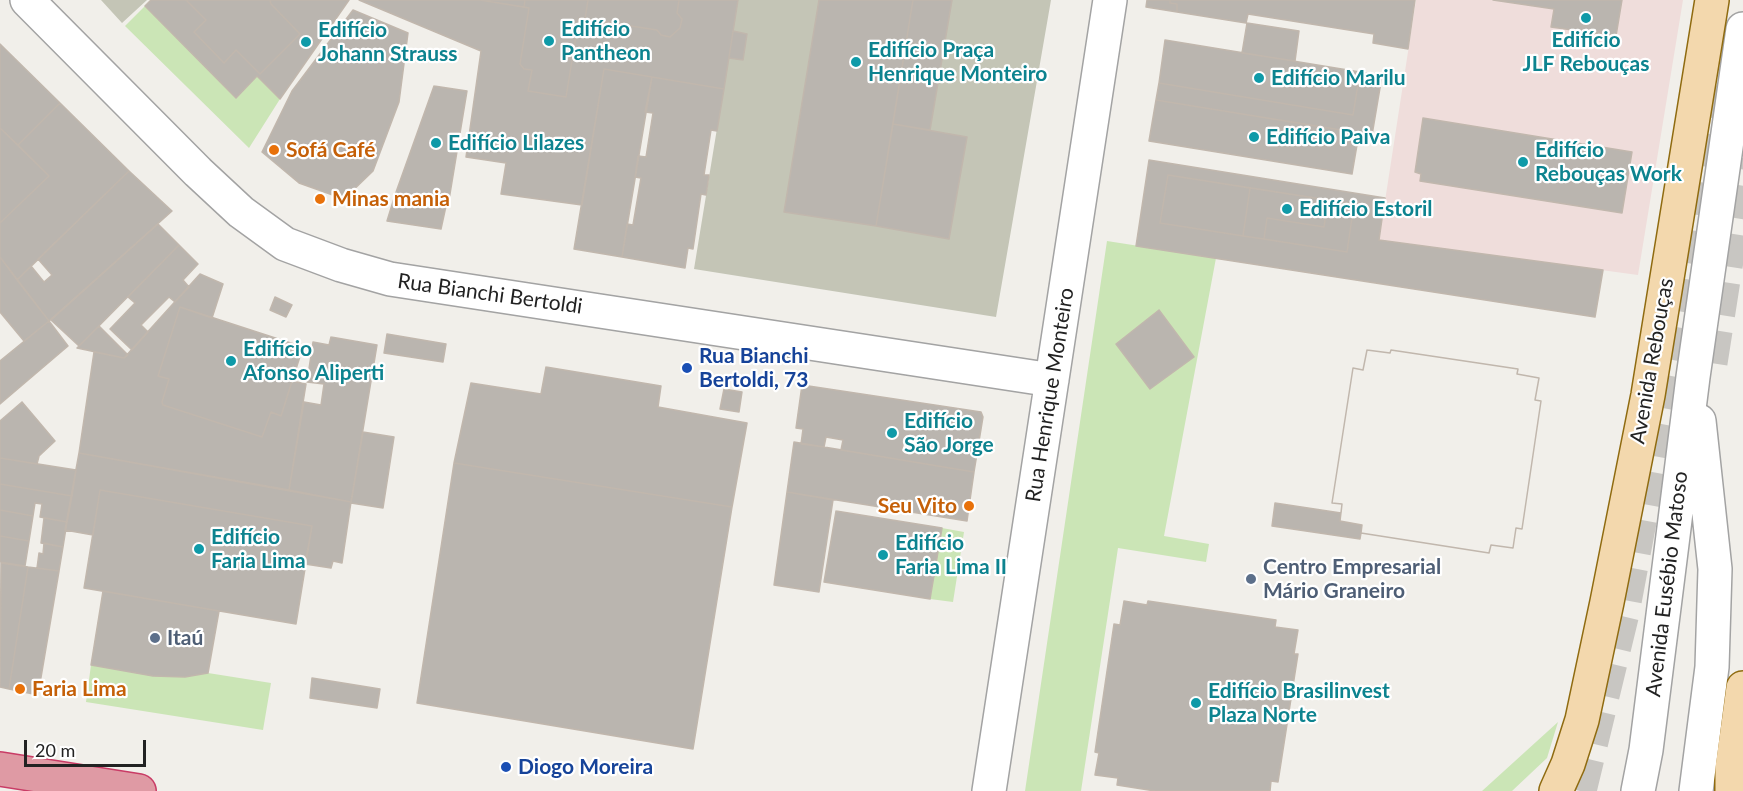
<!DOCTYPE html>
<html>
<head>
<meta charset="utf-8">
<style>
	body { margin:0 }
	#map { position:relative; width:1743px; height:791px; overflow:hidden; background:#f1efea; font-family:Lato,sans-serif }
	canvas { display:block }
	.scale { position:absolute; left:24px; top:740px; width:122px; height:27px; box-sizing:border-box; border:3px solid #222; border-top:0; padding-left:8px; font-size:18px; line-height:21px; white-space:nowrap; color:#222; -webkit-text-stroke:4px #fff; paint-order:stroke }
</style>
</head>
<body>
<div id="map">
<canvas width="1743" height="791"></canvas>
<div class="scale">20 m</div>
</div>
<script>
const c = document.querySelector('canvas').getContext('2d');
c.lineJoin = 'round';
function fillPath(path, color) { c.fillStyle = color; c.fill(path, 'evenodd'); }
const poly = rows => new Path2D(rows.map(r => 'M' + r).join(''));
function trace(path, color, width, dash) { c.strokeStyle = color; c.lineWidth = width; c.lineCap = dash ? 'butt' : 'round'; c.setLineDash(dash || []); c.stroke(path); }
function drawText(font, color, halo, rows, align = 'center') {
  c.font = font + ' Lato,sans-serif'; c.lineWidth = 4.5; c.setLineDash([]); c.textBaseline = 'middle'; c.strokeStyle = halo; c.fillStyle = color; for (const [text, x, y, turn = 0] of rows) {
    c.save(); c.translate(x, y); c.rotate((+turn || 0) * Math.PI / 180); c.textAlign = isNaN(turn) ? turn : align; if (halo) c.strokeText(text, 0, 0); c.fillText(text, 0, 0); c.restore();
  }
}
fillPath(poly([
	[1416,0,1683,0,1638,275,1379,240]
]), '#efdddb');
fillPath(poly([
	[101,0,147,0,122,23],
	[738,0,1051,0,996,317,694,269]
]), '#c4c5b6');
fillPath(poly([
	[145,6,236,98,257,76,280,99,249,148,125,26],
	[1107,241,1216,258,1164,536,1209,544,1206,562,1118,548,1081,791,1025,791],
	[942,528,964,532,953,602,930,599],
	[91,665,153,676,188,676,208,673,271,683,263,730,86,702],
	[1558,722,1547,758,1512,791,1482,791]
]), '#cbe5b6');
const building = poly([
	[151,0,186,0,206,20,194,32,224,63,236,50,260,74,300,34,271,4,270,0,349,0,280,99,257,76,236,98,145,6,151,0],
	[186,0,270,0,271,4,300,34,260,74,236,50,224,63,194,32,206,20,186,0],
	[359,0,480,0,529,8,520,64,524,69,532,70,528,91,566,97,579,18,657,30,661,35,670,37,680,28,682,19,677,13,679,0,738,0,724,89,604,69,582,205,501,194,506,163,466,157,481,51,359,0],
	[480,0,525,0,524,7,480,0],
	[525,0,588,0,585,19,579,18,566,97,528,91,532,70,524,69,520,64,529,8,524,7,525,0],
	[588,0,679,0,677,13,682,19,680,28,670,37,661,35,657,30,585,19,588,0],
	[819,0,913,0,876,226,784,212,819,0],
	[913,0,952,0,930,130,893,124,913,0],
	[1147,0,1170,0,1170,3,1177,4,1177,12,1146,7,1147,0],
	[1170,0,1415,0,1408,49,1373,43,1374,34,1248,14,1246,23,1177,12,1177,4,1170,3,1170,0],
	[1493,0,1622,0,1616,36,1551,27,1554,9,1493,0],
	[353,10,408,33,399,102,373,171,344,199,299,183,262,152,292,91,353,10],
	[1247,23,1299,31,1295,61,1242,53,1247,23],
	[733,31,747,34,743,60,729,58,733,31],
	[1165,40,1360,72,1353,115,1159,83,1165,40],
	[0,44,60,103,18,145,0,128,0,44],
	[604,69,652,77,622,257,574,249,604,69],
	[1360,72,1382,76,1372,135,1156,100,1159,83,1353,115,1360,72],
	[652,77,724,89,717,131,711,130,704,175,709,175,706,195,701,194,693,249,688,248,685,268,622,257,627,224,633,225,641,178,635,177,638,156,646,157,653,113,645,112,652,77],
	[434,86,467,91,448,206,395,195,434,86],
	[1156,100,1359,133,1352,174,1149,141,1156,100],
	[60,103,129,171,17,280,0,257,0,223,49,176,18,145,60,103],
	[1423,118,1632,152,1622,213,1420,181,1421,174,1415,172,1423,118],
	[893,124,967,137,949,239,876,226,893,124],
	[0,128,49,176,0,223,0,128],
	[1149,160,1385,198,1379,240,1603,270,1595,317,1136,246,1149,160],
	[1168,175,1354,204,1347,252,1160,223,1168,175],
	[129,171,172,211,49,321,17,280,31,266,44,282,52,275,38,259,129,171],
	[1168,175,1250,188,1243,236,1160,223,1168,175],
	[1250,188,1328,200,1324,227,1267,218,1264,239,1243,236,1250,188],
	[395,195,446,206,441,229,387,221,395,195],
	[1328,200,1354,204,1347,252,1264,239,1267,218,1324,227,1328,200],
	[158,224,179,245,79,346,51,320,158,224],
	[179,245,198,264,183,280,189,287,175,302,169,297,141,325,148,332,132,350,110,329,135,303,128,297,179,245],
	[0,257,49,321,24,341,0,312,0,257],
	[200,274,223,284,212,318,180,307,158,376,169,379,162,402,163,405,262,437,271,412,281,416,292,381,306,384,289,490,79,453,94,352,124,358,200,274],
	[275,297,292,305,286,317,270,310,275,297],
	[180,307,303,347,281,416,271,412,262,437,163,405,162,402,169,379,158,376,180,307],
	[1159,310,1194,357,1150,389,1116,344,1159,310],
	[49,321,68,346,0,404,0,361,49,321],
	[99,326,128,355,124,358,77,348,99,326],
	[387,334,446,344,443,362,384,353,387,334],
	[331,337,377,345,351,502,289,490,304,402,321,405,324,384,307,382,313,342,329,345,331,337],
	[1367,350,1390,353,1391,350,1518,369,1517,374,1539,378,1535,400,1541,401,1522,529,1516,528,1513,548,1491,545,1489,553,1361,533,1362,525,1340,521,1342,504,1332,503,1353,368,1363,370,1367,350],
	[1367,350,1390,353,1391,350,1518,369,1517,374,1539,378,1535,400,1541,401,1522,529,1516,528,1513,548,1491,545,1489,553,1361,533,1360,539,1272,526,1275,503,1341,513,1342,504,1332,503,1353,368,1363,370,1367,350],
	[546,367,661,386,658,407,747,423,732,507,454,463,471,383,541,394,546,367],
	[802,385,981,412,983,417,974,472,841,450,843,440,826,437,824,447,801,444,803,429,796,428,802,385],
	[904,439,920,442,918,452,902,450,904,439],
	[724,389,742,392,739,412,720,409,724,389],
	[22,402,55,441,39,456,37,464,0,458,0,421,22,402],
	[363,432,394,437,383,508,351,503,363,432],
	[794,442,974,472,967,521,787,492,794,442],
	[79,453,351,502,342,563,333,561,331,568,305,564,312,526,100,490,93,535,65,530,79,453],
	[0,458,76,470,72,496,0,484,0,458],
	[454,463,732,507,693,749,417,703,454,463],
	[0,484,72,496,67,522,40,517,42,504,35,503,33,516,0,510,0,484],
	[100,490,312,526,296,624,84,588,100,490],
	[787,492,833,500,819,592,774,585,787,492],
	[0,510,33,516,29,541,0,536,0,510],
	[836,511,942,528,930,599,824,582,836,511],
	[44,518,67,522,63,547,41,543,44,518],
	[0,536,29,541,25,566,0,562,0,536],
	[44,543,63,547,59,571,37,568,39,553,43,554,44,543],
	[1,563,28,567,9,689,0,687,1,563],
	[28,567,59,571,38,695,9,689,28,567],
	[103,591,219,611,208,673,185,677,153,676,91,665,103,591],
	[1124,601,1147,605,1148,601,1276,620,1275,627,1298,630,1294,654,1298,654,1278,782,1271,781,1270,791,1155,791,1117,785,1118,778,1095,775,1099,753,1095,752,1114,624,1120,625,1124,601],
	[312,678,380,689,377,708,310,698,312,678]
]);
fillPath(building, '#bab5af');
trace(building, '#c1b7ad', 1.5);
trace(poly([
	[1711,363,1743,158],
	[1580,791,1623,613,1689,259,1715,79]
]), '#c8c6c2', 33, [33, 16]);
const minor = poly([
	[27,0,198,172,241,212,285,244,341,265,390,279,1052,380],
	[989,791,1110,0],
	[1638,791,1646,750,1693,377,1743,29],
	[1696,791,1712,667,1715,569,1699,421]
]);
const major = poly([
	[1556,791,1568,764,1582,720,1607,602,1648,395,1712,0],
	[1732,791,1732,768,1743,688]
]);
const highway = poly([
	[0,769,139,791]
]);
trace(minor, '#a3a3a3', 36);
trace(major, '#8f6b10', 36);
trace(highway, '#c93c66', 36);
trace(minor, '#fff', 33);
trace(major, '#f3d8ad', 33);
trace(highway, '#df9aa4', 33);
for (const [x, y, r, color] of [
	[1586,18,6,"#0f9aa8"],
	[549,41,6,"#0f9aa8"],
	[306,42,6,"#0f9aa8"],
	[856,62,6,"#0f9aa8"],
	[1259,78,6,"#0f9aa8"],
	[1254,137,6,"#0f9aa8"],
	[436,143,6,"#0f9aa8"],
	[274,150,6,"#e8710a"],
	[1523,162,6,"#0f9aa8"],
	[320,199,6,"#e8710a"],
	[1287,209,6,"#0f9aa8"],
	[231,361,6,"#0f9aa8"],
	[687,368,6,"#1a4fb4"],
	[892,433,6,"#0f9aa8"],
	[969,506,6,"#e8710a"],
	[199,549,6,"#0f9aa8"],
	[883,555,6,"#0f9aa8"],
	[1251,579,6,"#5c6f8a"],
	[155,638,6,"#5c6f8a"],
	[20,689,6,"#e8710a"],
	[1196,703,6,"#0f9aa8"],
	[506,767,6,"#1a4fb4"]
]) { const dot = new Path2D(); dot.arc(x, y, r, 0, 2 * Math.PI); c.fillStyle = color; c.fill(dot); trace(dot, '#fff', 2); }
drawText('bold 21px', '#0d838f', '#fff', [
	["Edifício",561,29],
	["Pantheon",561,53],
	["Edifício",318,30],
	["Johann Strauss",318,54],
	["Edifício",1586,40,"center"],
	["JLF Rebouças",1586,64,"center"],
	["Edifício Praça",868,50],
	["Henrique Monteiro",868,74],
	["Edifício Marilu",1271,78],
	["Edifício Paiva",1266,137],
	["Edifício Lilazes",448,143],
	["Edifício",1535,150],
	["Rebouças Work",1535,174],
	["Edifício Estoril",1299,209],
	["Edifício",243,349],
	["Afonso Aliperti",243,373],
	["Edifício",904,421],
	["São Jorge",904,445],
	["Edifício",211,537],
	["Faria Lima",211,561],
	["Edifício",895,543],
	["Faria Lima II",895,567],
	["Edifício Brasilinvest",1208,691],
	["Plaza Norte",1208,715]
], 'left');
drawText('bold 21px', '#c56008', '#fff', [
	["Sofá Café",286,150],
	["Minas mania",332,199],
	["Seu Vito",957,506,"right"],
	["Faria Lima",32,689]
], 'left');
drawText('21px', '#222', '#fff', [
	["Rua Bianchi Bertoldi",490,294,8],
	["Avenida Rebouças",1652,361,-80],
	["Rua Henrique Monteiro",1050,395,-81],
	["Avenida Eusébio Matoso",1667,584,-83]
]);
drawText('bold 21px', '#164399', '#fff', [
	["Rua Bianchi",699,356],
	["Bertoldi, 73",699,380],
	["Diogo Moreira",518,767]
], 'left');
drawText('bold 21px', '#4e5e75', '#fff', [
	["Centro Empresarial",1263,567],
	["Mário Graneiro",1263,591],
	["Itaú",167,638]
], 'left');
</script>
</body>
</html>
